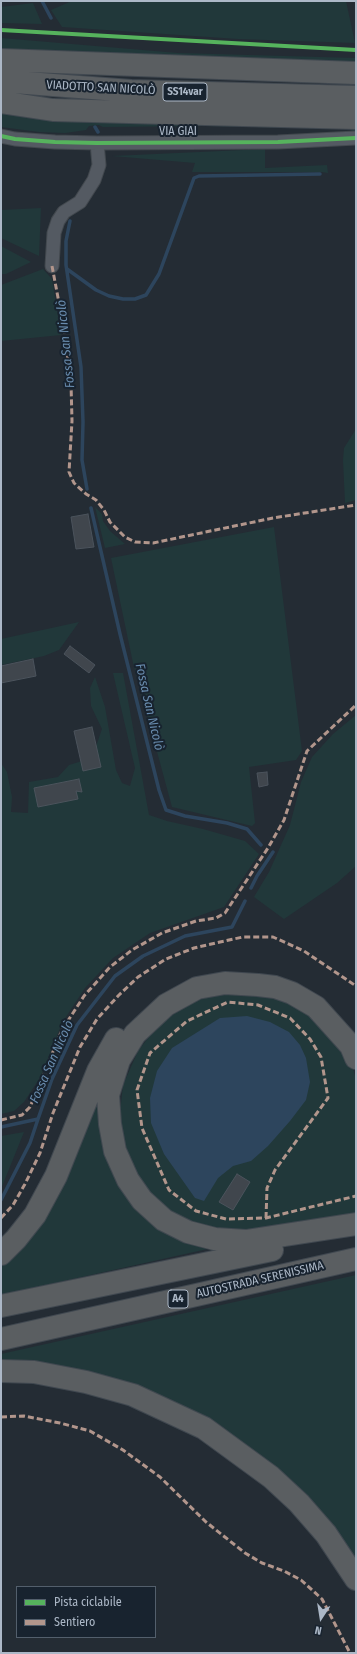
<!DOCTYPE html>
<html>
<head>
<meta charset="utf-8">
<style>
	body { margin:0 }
	#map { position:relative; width:357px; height:1654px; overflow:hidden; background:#242c34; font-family:"Fira Sans Condensed",sans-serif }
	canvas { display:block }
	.frame { position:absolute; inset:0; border:2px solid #acb8c7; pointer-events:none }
	.legend { position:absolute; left:16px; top:1586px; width:140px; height:52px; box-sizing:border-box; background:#18232f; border:1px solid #535f6c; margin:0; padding:5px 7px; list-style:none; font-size:12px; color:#acb8c7 }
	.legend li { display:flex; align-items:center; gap:8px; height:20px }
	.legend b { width:20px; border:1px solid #535f6c }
	.north { position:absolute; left:301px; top:1598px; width:40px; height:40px; -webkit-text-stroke:3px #18232f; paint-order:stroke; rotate:192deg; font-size:11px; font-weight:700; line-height:16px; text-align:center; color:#acb8c7 }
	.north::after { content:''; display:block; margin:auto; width:14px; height:18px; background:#acb8c7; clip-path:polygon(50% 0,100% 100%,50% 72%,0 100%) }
</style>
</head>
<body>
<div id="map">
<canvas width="357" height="1654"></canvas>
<div class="frame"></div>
<ul class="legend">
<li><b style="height:5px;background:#56b35d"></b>Pista ciclabile</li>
<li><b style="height:5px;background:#b2968c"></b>Sentiero</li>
</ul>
<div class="north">N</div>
</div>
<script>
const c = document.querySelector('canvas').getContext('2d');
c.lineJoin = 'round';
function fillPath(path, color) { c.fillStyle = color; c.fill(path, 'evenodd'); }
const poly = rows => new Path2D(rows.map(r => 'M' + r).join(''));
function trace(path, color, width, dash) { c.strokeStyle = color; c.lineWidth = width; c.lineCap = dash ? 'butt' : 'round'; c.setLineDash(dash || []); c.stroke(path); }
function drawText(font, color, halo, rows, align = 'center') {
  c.font = font + ' "Fira Sans Condensed",sans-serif'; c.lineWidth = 4; c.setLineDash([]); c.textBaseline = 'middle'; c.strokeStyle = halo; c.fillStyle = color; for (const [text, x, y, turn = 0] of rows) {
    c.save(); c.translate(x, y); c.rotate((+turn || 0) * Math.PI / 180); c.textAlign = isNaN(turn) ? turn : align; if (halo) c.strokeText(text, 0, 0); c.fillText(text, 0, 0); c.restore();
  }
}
fillPath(poly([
	[72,1,346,1,355,43,238,39,62,27,51,10],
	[33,3,42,24,1,23,1,7],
	[1,38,178,53,356,58,356,65,1,52],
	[1,107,356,124,356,133,354,134,350,129,204,126,103,127,99,125,89,126,86,130,65,133,39,132,1,127],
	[265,149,265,168,327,165,328,173,322,172,192,172,195,163,112,156],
	[41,208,39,256,1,238,1,210],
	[1,246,31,262,6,274,1,274],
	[43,269,52,279,61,335,1,341,1,285],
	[356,429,356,500,345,503,343,460,344,448],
	[95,507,102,514,103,521,110,531,125,544,105,548],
	[274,527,302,751,296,760,249,767,255,823,252,826,172,807,133,663,111,558],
	[79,622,59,650,44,656,1,665,1,639],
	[113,673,123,673,149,815,167,821,203,829,245,841,259,854,224,907,150,933,113,958,85,988,62,1023,41,1076,24,1102,14,1111,1,1114,1,763,7,772,12,797,11,812,28,813,29,782,58,777,69,765,92,758,102,729,91,706,90,688,95,677,105,707,116,770,122,783,130,786,135,768],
	[356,715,356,866,337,883,284,919,254,897,269,872,290,825,301,782,312,757,333,734],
	[237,988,270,994,311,1014,350,1059,356,1079,356,1213,237,1236,208,1232,173,1215,150,1196,128,1161,119,1122,123,1085,138,1051,159,1024,192,1002],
	[110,1066,122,1183,212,1248,1,1295,1,1264],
	[24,1132,1,1189,1,1136],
	[356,1275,356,1571,209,1425,1,1365,1,1354]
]), '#21383a');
fillPath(poly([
	[247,1016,270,1022,289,1032,300,1045,306,1058,310,1082,306,1100,290,1121,268,1146,251,1161,233,1166,218,1178,204,1201,195,1198,164,1154,151,1123,150,1098,157,1071,172,1048,220,1018]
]), '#2d455d');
trace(poly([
	[42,1,51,18],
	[95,127,98,132],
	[70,221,66,241,66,265,81,367,83,422,82,460,87,489],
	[67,269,96,290,109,296,123,299,135,299,146,295,159,274,194,178,199,176,320,174],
	[91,508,120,634,159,790,166,810,185,816,227,823,247,829,261,845],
	[251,888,257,876,273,852],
	[1,1127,38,1119,52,1079,77,1025,115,976,143,956,185,936,232,927,245,901],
	[1,1200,30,1143,38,1119]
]), '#2d455d', 3.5);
const building = poly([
	[88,514,94,547,76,549,71,517,88,514],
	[70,646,95,665,89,673,64,654,70,646],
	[33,659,36,676,1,683,1,666,33,659],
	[92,727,101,767,83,771,74,731,92,727],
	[267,772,268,785,259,787,257,773,267,772],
	[79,779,82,792,76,791,78,799,38,807,34,788,79,779],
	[237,1174,250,1182,233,1210,219,1202,237,1174]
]);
fillPath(building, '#40464d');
trace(building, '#4b535c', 1);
const street = poly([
	[1,136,15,139,55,142,97,143,278,142,356,138],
	[52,266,54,233,58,221,64,212,80,202,94,180,99,165,97,143]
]);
const highway = poly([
	[1,60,356,73],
	[1,81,131,91,356,97],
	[1,102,53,110,356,118],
	[356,1058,351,1046,316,1007,292,993,275,987,258,985,225,983,197,988,166,1005,135,1034,119,1060,108,1095,110,1124,115,1151,128,1180,142,1200,164,1220,188,1232,215,1239,246,1241,356,1224],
	[1,1254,16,1239,35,1215,56,1176,98,1071,116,1039],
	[1,1306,272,1250],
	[1,1339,356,1259],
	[1,1371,34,1372,86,1382,133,1395,204,1428,271,1477,299,1503,326,1534,356,1579]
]);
trace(street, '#42484e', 15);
trace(highway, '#404850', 24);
trace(street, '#545a62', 13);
trace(highway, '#5a5e61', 22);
trace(poly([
	[52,266,64,329,71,383,72,421,69,472,74,483,86,494,96,500,104,510,110,522,125,537,135,542,153,543,273,518,356,505],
	[1,1120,22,1115,30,1107,62,1030,84,996,110,967,132,950,162,933,196,921,216,918,225,913,268,848,284,820,307,751,356,705],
	[1,1218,13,1205,25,1184,40,1153,53,1113,80,1047,97,1019,118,996,138,977,166,959,194,948,220,942,243,937,273,937,304,951,356,986],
	[266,1218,267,1188,275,1170,328,1098,321,1057,310,1039,290,1018,258,1005,228,1002,187,1021,150,1053,137,1090,142,1128,169,1190,196,1211,226,1219,266,1218,356,1196],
	[1,1417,24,1416,60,1423,90,1431,123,1450,160,1477,206,1522,245,1553,262,1563,284,1571,301,1580,322,1599,350,1653]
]), '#b2968c', 3, [6, 3]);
trace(poly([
	[1,30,356,50],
	[1,136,15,139,55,142,97,143,278,142,356,138]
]), '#56b35d', 4);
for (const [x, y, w] of [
	[185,92,44],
	[178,1299,20]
]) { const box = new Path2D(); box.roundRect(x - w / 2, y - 9, w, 18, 3); c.fillStyle = '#18232f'; c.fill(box); trace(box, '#acb8c7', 1); }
drawText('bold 11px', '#acb8c7', null, [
	["SS14var",185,92],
	["A4",178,1299]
]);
drawText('12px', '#acb8c7', '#18232f', [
	["VIADOTTO SAN NICOLÒ",101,88,3],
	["VIA GIAI",178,132],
	["AUTOSTRADA SERENISSIMA",260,1280,-13]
]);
drawText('italic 13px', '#698cae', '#18232f', [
	["Fossa San Nicolò",66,344,-96],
	["Fossa San Nicolò",149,707,77],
	["Fossa San Nicolò",52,1062,-66]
]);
</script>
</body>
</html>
